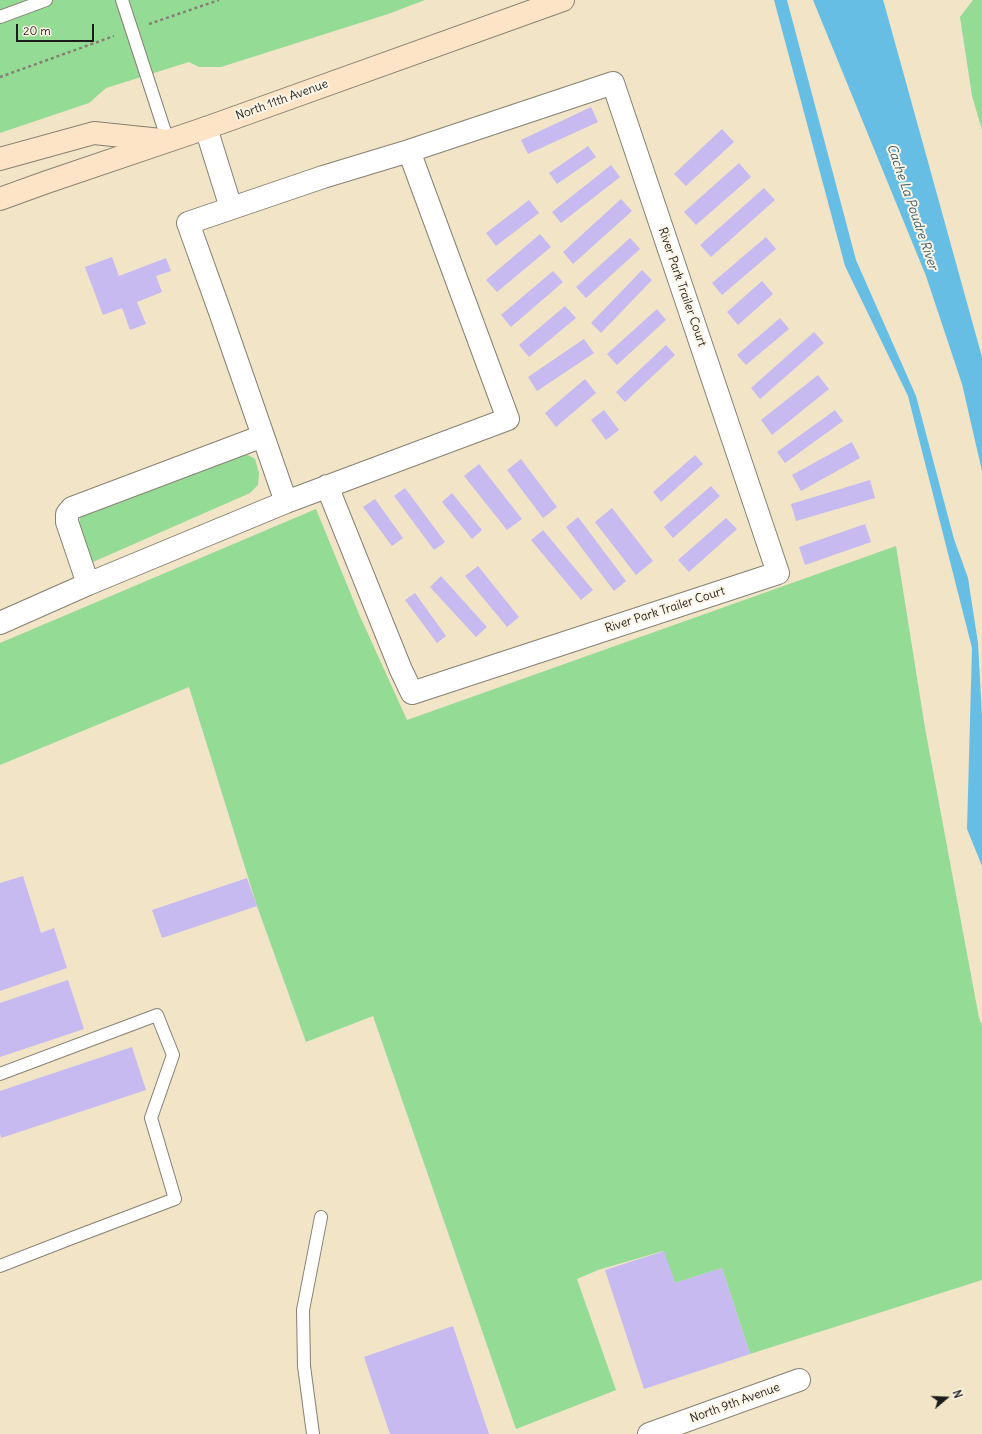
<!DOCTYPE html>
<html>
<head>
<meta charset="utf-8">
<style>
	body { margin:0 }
	#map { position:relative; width:982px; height:1434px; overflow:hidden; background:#f1e4c7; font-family:Delius,sans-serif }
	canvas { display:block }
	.north { position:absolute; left:926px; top:1378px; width:40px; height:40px; -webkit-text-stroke:3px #fcf5e5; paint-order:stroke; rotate:71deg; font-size:11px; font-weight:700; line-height:16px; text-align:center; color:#1c1c1c }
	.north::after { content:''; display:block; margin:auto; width:14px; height:18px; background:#1c1c1c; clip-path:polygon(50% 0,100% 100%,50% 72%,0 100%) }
	.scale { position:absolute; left:16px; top:24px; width:78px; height:18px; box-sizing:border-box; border:2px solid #1c1c1c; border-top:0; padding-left:5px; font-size:12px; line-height:14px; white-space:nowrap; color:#1c1c1c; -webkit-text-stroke:3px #fcf5e5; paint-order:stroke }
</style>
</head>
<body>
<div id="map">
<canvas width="982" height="1434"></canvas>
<div class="north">N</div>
<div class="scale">20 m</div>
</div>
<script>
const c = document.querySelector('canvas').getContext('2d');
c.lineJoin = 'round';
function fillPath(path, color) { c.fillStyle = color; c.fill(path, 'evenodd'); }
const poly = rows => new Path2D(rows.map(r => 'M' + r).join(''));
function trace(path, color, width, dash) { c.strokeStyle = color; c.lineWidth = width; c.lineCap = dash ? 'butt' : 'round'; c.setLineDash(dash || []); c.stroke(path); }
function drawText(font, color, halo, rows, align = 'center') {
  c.font = font + ' Delius,sans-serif'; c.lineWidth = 4; c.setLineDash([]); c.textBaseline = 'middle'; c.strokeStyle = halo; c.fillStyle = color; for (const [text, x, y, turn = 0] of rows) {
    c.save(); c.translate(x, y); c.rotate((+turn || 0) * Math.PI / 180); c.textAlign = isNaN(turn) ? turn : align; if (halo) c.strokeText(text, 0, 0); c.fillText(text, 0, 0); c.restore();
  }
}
fillPath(poly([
	[0,0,425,0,388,14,221,67,199,67,189,62,106,88,89,103,0,133],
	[973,0,982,0,982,130,972,96,960,17],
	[243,452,255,459,259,473,258,485,250,493,93,562,79,526,80,517,91,506],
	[316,509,359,614,407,720,896,546,925,728,979,1018,982,1025,982,1280,750,1354,722,1268,675,1283,663,1251,598,1270,577,1279,616,1390,516,1429,373,1016,306,1042,257,906,189,687,0,765,0,643]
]), '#94db95');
fillPath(poly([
	[774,0,787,0,856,260,916,396,954,539,968,578,978,643,982,716,982,866,967,829,972,648,908,396,845,266],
	[813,0,883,0,884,3,982,357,982,471,962,384,926,276]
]), '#67bee4');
fillPath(poly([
	[591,107,598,122,528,154,521,140],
	[722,129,734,142,686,186,674,174],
	[588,146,596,157,557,184,549,173],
	[739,163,751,177,696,225,684,212],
	[611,165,620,177,561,223,552,212],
	[764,188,775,200,711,257,700,245],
	[621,199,632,211,573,264,563,252],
	[529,200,539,213,496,246,486,233],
	[540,234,551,247,497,292,486,280],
	[766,237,776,249,722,295,712,283],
	[630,238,640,249,586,298,576,287],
	[112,257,119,276,166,258,171,271,156,276,162,292,137,302,146,324,130,330,122,308,103,315,85,267],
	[642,270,652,280,601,333,591,323],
	[553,271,563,282,511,327,501,315],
	[762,281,773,294,738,325,727,312],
	[565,306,576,318,529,357,519,345],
	[657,309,666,320,617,365,607,354],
	[780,318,789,329,746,365,737,355],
	[814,332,824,343,760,399,751,388],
	[584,339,594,353,537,391,528,377],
	[666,345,675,355,625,402,616,392],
	[818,375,829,389,772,435,761,420],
	[585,379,596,393,556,427,545,413],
	[604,410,619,430,606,440,591,420],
	[835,410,843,421,785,463,777,452],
	[852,442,860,458,801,491,792,475],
	[695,455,703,464,661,502,653,492],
	[521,459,557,507,543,518,507,470],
	[479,464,522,519,507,530,464,476],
	[870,480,875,498,796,521,791,504],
	[711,486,720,496,673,538,664,527],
	[405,488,445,542,434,550,394,496],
	[452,493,482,530,472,539,442,502],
	[375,499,403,538,392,546,363,507],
	[612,508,653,561,636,575,595,522],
	[578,517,626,581,614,591,566,527],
	[726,518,737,529,689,572,678,560],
	[865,524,871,542,805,565,799,547],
	[543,530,593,590,581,600,531,540],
	[478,566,519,617,507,627,465,576],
	[441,576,487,627,476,637,430,587],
	[415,593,446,636,437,643,405,600],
	[23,876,41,933,54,928,67,968,0,991,0,883],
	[247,878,257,906,162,938,152,910],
	[68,980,84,1029,0,1057,0,1003],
	[132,1047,146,1090,1,1138,0,1133,0,1091],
	[664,1251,675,1283,722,1268,750,1354,644,1389,605,1270],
	[453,1326,489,1434,390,1434,364,1357]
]), '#c6baf1');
const service = poly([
	[122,0,168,141],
	[0,17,46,0],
	[0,1074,157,1015,173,1055,151,1118,175,1199,72,1238,0,1266],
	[313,1434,304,1366,303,1310,321,1217]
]);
const minor = poly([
	[206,128,231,208],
	[286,502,220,312,188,223,323,177,409,151,613,83,778,573,412,693,401,670,327,486],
	[88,584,67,522,67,514,72,508,263,436],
	[0,623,88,584,286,502,508,419,409,151],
	[649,1434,799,1380]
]);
const secondary = poly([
	[0,159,94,133,161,140],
	[0,199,44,183,206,128,563,0]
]);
trace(service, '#868072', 14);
trace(minor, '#868072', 24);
trace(secondary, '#868072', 24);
trace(poly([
	[149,24,219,0],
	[0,77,114,36]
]), '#868072', 2.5, [3, 3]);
trace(service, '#fff', 12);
trace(minor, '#fff', 22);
trace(secondary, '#fee4c6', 22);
drawText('12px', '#1c1c1c', '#fcf5e5', [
	["North 11th Avenue",282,100,-20],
	["River Park Trailer Court",682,287,71],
	["River Park Trailer Court",665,610,-18],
	["North 9th Avenue",735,1403,-20]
]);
drawText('italic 13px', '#3a5d6c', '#fcf5e5', [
	["Cache La Poudre River",912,207,71]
]);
</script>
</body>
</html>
